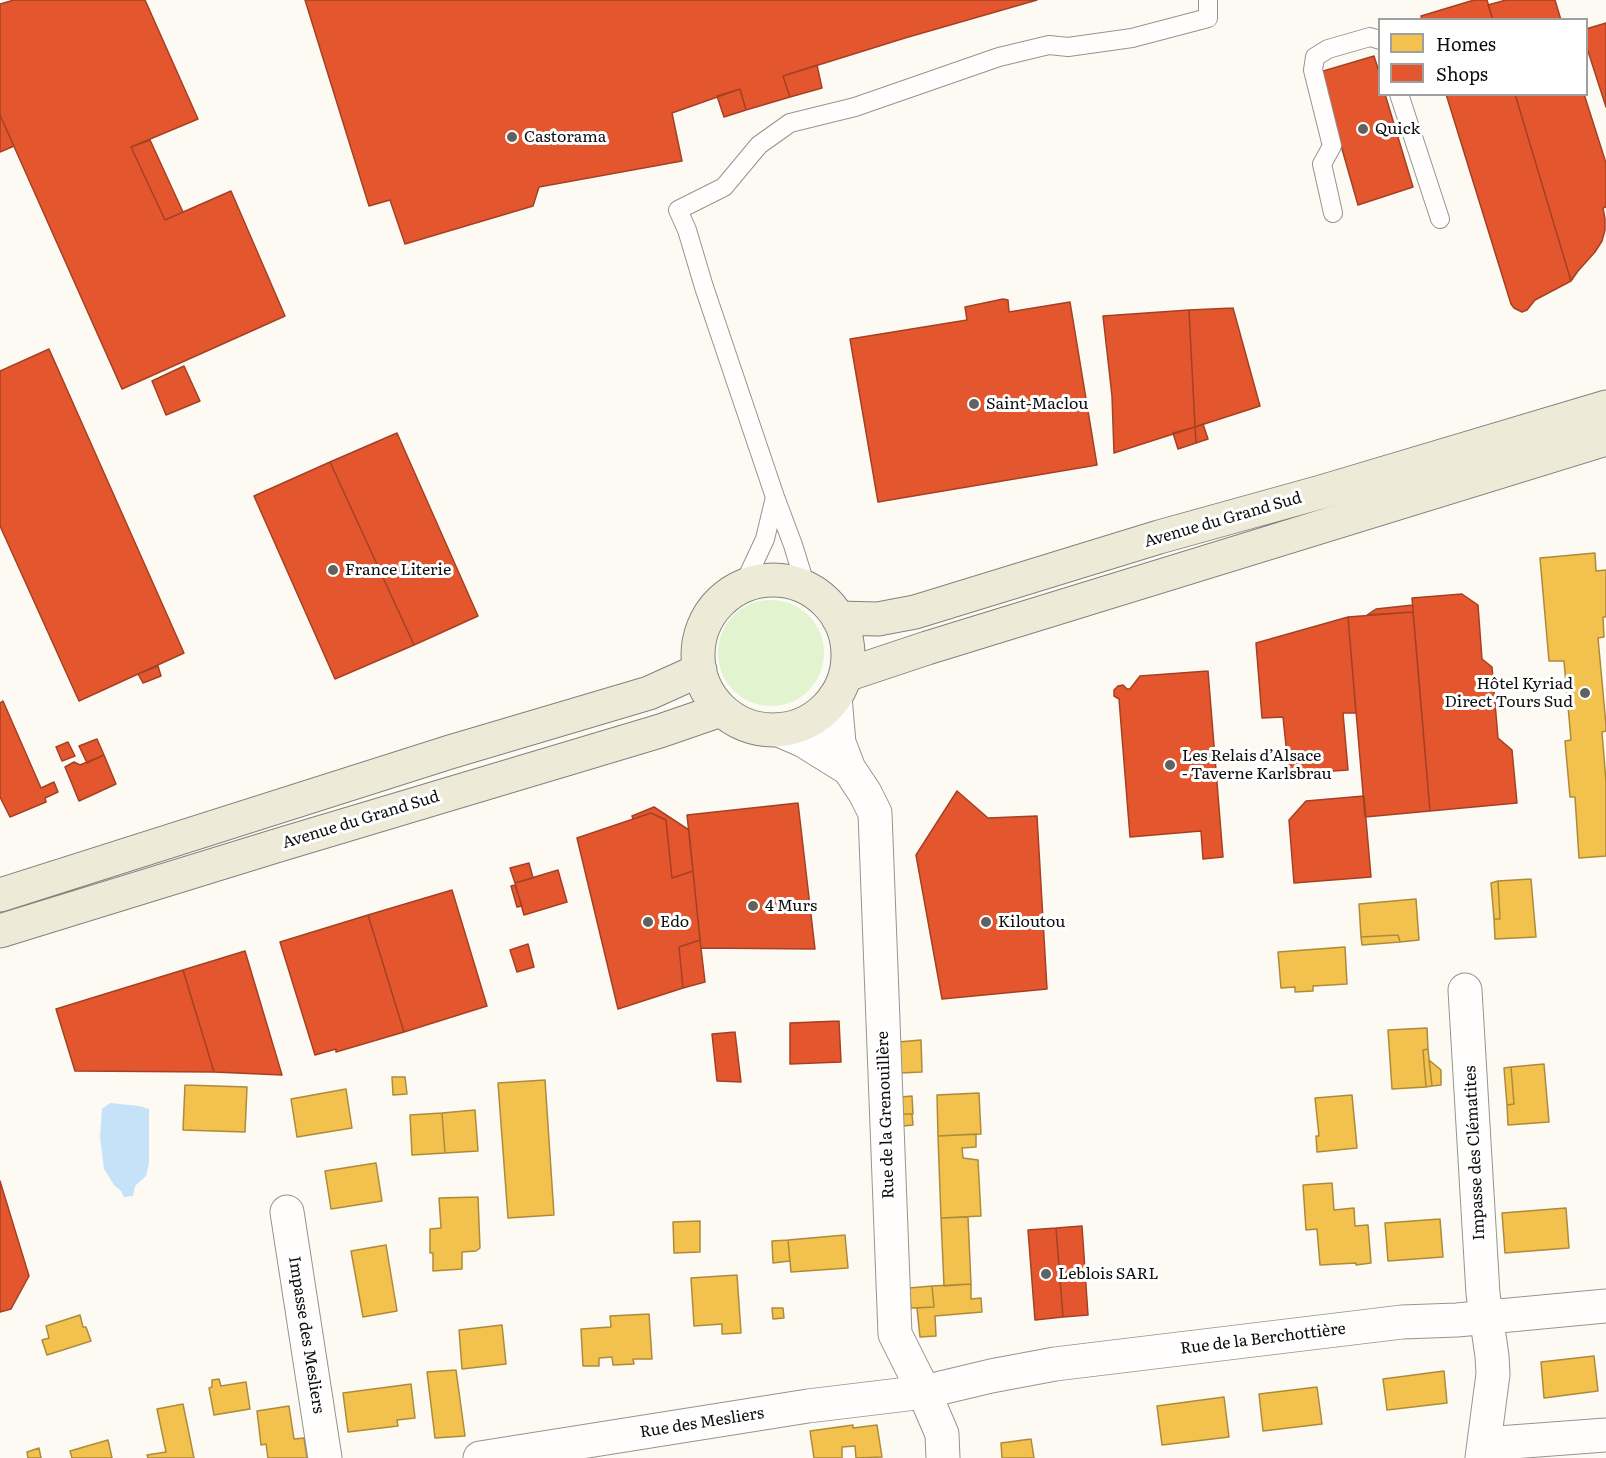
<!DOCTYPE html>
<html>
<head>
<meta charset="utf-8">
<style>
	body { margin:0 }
	#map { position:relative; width:1606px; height:1458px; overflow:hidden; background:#fcfaf2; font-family:Literata,serif }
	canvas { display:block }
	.legend { position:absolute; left:1378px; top:18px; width:210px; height:78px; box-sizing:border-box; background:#fff; border:2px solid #9f9f9f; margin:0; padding:8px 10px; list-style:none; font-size:18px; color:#0e0e0e }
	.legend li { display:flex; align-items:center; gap:12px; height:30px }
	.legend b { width:30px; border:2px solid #9f9f9f }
</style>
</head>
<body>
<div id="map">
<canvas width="1606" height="1458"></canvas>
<ul class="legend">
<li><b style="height:16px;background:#f2c14e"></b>Homes</li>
<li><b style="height:16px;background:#e4572e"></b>Shops</li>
</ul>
</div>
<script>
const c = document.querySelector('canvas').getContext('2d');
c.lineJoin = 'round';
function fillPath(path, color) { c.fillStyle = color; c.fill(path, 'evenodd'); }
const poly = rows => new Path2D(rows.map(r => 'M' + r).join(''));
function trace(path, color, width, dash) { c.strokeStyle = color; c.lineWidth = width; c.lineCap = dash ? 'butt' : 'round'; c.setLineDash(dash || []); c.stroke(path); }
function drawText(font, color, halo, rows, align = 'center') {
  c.font = font + ' Literata,serif'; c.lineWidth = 6; c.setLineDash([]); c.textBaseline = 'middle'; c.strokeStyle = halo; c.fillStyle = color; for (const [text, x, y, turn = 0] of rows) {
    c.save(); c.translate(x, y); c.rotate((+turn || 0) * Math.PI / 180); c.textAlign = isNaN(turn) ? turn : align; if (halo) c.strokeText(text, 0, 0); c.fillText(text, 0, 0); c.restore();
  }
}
fillPath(poly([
	'718 653a53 53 0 1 1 106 0a53 53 0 1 1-106 0Z'
]), '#e2f3d0');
fillPath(poly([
	[110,1103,139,1106,149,1109,149,1163,146,1176,135,1186,133,1196,124,1197,121,1191,114,1185,104,1169,100,1137,102,1109]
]), '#c5e2f9');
const homes = poly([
	[1595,553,1596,571,1606,570,1606,617,1603,617,1604,637,1598,638,1606,725,1606,731,1602,732,1606,782,1606,856,1579,858,1575,797,1570,797,1565,741,1571,740,1564,661,1549,661,1540,558,1595,553],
	[1531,879,1536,937,1495,939,1494,919,1500,919,1498,881,1531,879],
	[1498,881,1500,919,1494,919,1491,883,1498,881],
	[1416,899,1419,940,1400,942,1398,935,1361,937,1359,904,1416,899],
	[1398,935,1400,942,1362,945,1361,937,1398,935],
	[1345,947,1347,984,1313,986,1313,991,1295,992,1295,987,1281,988,1278,952,1345,947],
	[1427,1028,1428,1049,1423,1050,1426,1087,1392,1089,1388,1030,1427,1028],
	[921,1040,922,1072,900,1073,898,1042,921,1040],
	[1428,1049,1432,1086,1426,1087,1423,1050,1428,1049],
	[1429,1060,1441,1070,1441,1085,1432,1086,1429,1060],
	[1544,1064,1549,1122,1508,1125,1507,1105,1514,1104,1511,1067,1544,1064],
	[1511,1067,1514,1104,1507,1105,1504,1068,1511,1067],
	[392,1077,405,1077,407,1094,393,1095,392,1077],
	[545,1080,554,1215,508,1218,498,1083,545,1080],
	[185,1085,247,1087,245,1132,183,1130,185,1085],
	[346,1089,352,1128,297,1137,291,1099,346,1089],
	[979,1093,981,1134,938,1136,937,1095,979,1093],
	[1352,1095,1357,1148,1317,1152,1316,1136,1319,1136,1315,1098,1352,1095],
	[912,1096,913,1114,903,1114,901,1097,912,1096],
	[475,1110,478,1151,445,1153,442,1113,475,1110],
	[442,1113,445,1153,412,1155,410,1115,442,1113],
	[903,1114,912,1114,913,1125,903,1126,903,1114],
	[976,1134,976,1147,962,1148,963,1158,978,1160,981,1216,941,1218,938,1136,976,1134],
	[376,1163,382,1201,331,1209,325,1171,376,1163],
	[1332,1183,1334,1210,1354,1208,1355,1226,1368,1225,1371,1263,1356,1265,1356,1263,1320,1265,1317,1229,1306,1230,1303,1185,1332,1183],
	[478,1197,480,1248,476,1251,462,1252,462,1269,433,1271,433,1253,430,1253,430,1229,441,1228,439,1198,478,1197],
	[1566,1208,1569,1248,1505,1253,1502,1213,1566,1208],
	[968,1217,971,1284,944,1286,941,1218,968,1217],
	[1440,1219,1443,1257,1388,1261,1385,1223,1440,1219],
	[700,1221,700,1252,674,1253,673,1222,700,1221],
	[845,1235,848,1268,791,1272,788,1240,845,1235],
	[788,1240,790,1261,773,1263,772,1241,788,1240],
	[386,1245,397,1311,363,1317,351,1251,386,1245],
	[737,1275,741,1333,722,1334,722,1324,694,1326,691,1278,737,1275],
	[971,1284,971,1299,981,1298,982,1312,935,1316,936,1336,920,1337,917,1308,934,1307,932,1286,971,1284],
	[932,1286,934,1307,911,1308,909,1288,932,1286],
	[772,1308,783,1308,784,1318,773,1319,772,1308],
	[649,1314,652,1359,633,1359,634,1364,613,1365,612,1357,599,1358,599,1366,583,1366,581,1329,611,1327,610,1316,649,1314],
	[80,1315,83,1327,86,1327,91,1341,47,1355,42,1340,49,1338,46,1326,80,1315],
	[502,1325,506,1364,462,1369,459,1330,502,1325],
	[1594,1356,1598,1391,1544,1398,1541,1362,1594,1356],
	[456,1370,465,1436,435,1438,427,1372,456,1370],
	[1444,1371,1447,1403,1387,1410,1383,1379,1444,1371],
	[219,1379,221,1386,246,1382,250,1409,214,1415,209,1388,212,1387,212,1380,219,1379],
	[411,1384,415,1418,397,1420,398,1426,348,1432,343,1393,411,1384],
	[1317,1387,1322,1424,1263,1431,1259,1394,1317,1387],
	[1224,1397,1229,1437,1162,1445,1157,1406,1224,1397],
	[183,1404,194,1458,148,1458,147,1455,166,1452,157,1409,183,1404],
	[289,1406,294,1439,304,1438,307,1458,268,1458,266,1444,261,1445,257,1411,289,1406],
	[853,1425,853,1428,877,1425,882,1457,856,1458,855,1446,842,1447,842,1458,814,1458,810,1431,853,1425],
	[1031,1439,1034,1458,1002,1458,1001,1443,1031,1439],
	[108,1440,112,1458,72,1458,70,1451,108,1440],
	[39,1448,41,1458,28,1458,27,1452,39,1448]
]);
fillPath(homes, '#f2c14e');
trace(homes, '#ae8b3b', 1.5);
const shops = poly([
	[14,0,145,0,198,119,131,147,165,220,231,191,285,316,122,389,0,115,0,4,14,0],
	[305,0,1037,0,905,38,783,76,790,97,746,110,740,89,672,113,682,161,539,187,533,206,405,244,390,200,369,206,305,0],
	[1474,0,1487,0,1493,20,1422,20,1421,16,1474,0],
	[1506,0,1555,0,1561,20,1493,20,1488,5,1506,0],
	[1606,23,1606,107,1586,45,1586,29,1606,23],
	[1374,56,1380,75,1380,94,1385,94,1413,187,1358,205,1320,72,1374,56],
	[817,65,822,88,790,97,783,76,817,65],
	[740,89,746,110,724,117,717,96,740,89],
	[1446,94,1515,94,1571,281,1535,300,1527,310,1522,312,1514,308,1511,304,1446,94],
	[1515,94,1584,94,1606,163,1606,207,1603,208,1605,219,1605,230,1602,241,1595,252,1578,271,1571,281,1515,94],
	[0,115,14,146,0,152,0,115],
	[150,140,183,212,165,220,131,147,150,140],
	[1003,299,1008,300,1009,312,1070,302,1097,465,878,502,850,339,967,320,965,307,1003,299],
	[1233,308,1260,406,1195,427,1189,310,1233,308],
	[1189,310,1195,427,1114,453,1112,396,1103,316,1189,310],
	[49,349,184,653,79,701,0,526,0,371,49,349],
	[184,366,200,401,166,415,152,381,184,366],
	[1203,424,1208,439,1196,443,1195,427,1203,424],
	[1195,427,1196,443,1178,449,1173,433,1195,427],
	[397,433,478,616,414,645,330,462,397,433],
	[330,462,414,645,335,679,254,496,330,462],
	[1462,594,1478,605,1482,659,1492,667,1498,738,1512,750,1517,803,1430,811,1412,598,1462,594],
	[1413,605,1413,612,1367,615,1376,609,1413,605],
	[1413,612,1430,811,1365,817,1348,617,1413,612],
	[1348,617,1356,713,1343,713,1348,770,1289,774,1283,717,1262,718,1256,643,1348,617],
	[158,666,161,676,143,683,138,674,158,666],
	[1208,671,1223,857,1203,859,1201,831,1130,837,1119,699,1114,696,1114,690,1118,686,1123,685,1127,689,1130,689,1140,676,1208,671],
	[3,701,41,788,54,782,58,792,45,798,46,802,10,817,0,797,0,703,3,701],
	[97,739,104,755,87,763,79,746,97,739],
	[68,742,75,756,62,761,56,747,68,742],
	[104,755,116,784,79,801,65,767,74,762,80,765,104,755],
	[957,791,988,818,1037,816,1047,989,942,999,916,855,957,791],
	[1364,796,1371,877,1294,883,1289,820,1306,801,1364,796],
	[798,803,815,949,701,948,687,815,798,803],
	[654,807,689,830,693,871,672,878,666,820,651,813,633,819,632,816,654,807],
	[651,813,666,820,672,878,693,871,700,940,679,947,683,988,618,1009,577,838,651,813],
	[529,863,533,878,515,883,510,868,529,863],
	[558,870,567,902,524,915,515,883,558,870],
	[515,885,522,906,517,907,511,886,515,885],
	[452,890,487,1006,404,1032,368,915,452,890],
	[368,915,404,1032,336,1052,336,1049,315,1055,280,942,368,915],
	[700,940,705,982,683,988,679,947,700,940],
	[528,944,534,967,517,972,510,950,528,944],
	[245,951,282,1075,214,1072,183,970,245,951],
	[183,970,214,1072,75,1071,56,1009,183,970],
	[839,1021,841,1062,790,1064,790,1023,839,1021],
	[735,1032,741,1082,717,1081,712,1034,735,1032],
	[0,1181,29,1276,11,1309,0,1312,0,1181],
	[1082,1226,1088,1315,1063,1317,1056,1228,1082,1226],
	[1056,1228,1063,1317,1035,1320,1028,1230,1056,1228]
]);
fillPath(shops, '#e4572e');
trace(shops, '#a44124', 1.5);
const service = poly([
	[1399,94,1440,219],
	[1333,213,1322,164,1332,146,1313,70,1315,57,1328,49,1370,37,1380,40],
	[743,586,765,539,775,497],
	[806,587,793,545,775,497,704,287,687,230,678,210,724,187,759,145,790,123,855,107,999,57,1049,45,1068,47,1132,38,1208,18,1208,0]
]);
const minor = poly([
	[835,697,839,743,849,769,865,793,875,813,895,1334,924,1392,942,1434,943,1458],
	[779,730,804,741,849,769],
	[1465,990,1483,1294,1492,1356,1493,1374,1482,1458],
	[287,1212,325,1458],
	[1485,1444,1606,1435],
	[480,1458,808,1406,924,1392,991,1376,1055,1364,1402,1322,1457,1320,1606,1306]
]);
const primary = poly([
	'698 655a75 75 0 1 1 150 0a75 75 0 1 1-150 0Z',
	[838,618,878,619,915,612,1159,537,1321,492,1606,407],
	[846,675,927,648,1606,439],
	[0,895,450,752,649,693,700,670],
	[0,931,279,845,660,731,721,710]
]);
trace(service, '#959491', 20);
trace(minor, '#959491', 35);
trace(primary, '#82827e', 35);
trace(service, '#fffefd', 18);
trace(minor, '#fffefd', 33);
trace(primary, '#edead8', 33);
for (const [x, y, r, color] of [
	[1363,129,6,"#61615e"],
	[512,137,6,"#61615e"],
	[974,404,6,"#61615e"],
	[333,570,6,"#61615e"],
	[1585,693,6,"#61615e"],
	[1170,765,6,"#61615e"],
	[753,906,6,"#61615e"],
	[648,922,6,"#61615e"],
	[986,922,6,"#61615e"],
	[1046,1274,6,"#61615e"]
]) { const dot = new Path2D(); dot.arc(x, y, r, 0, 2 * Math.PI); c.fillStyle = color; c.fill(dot); trace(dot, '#fff', 2); }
drawText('16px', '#0e0e0e', '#fff', [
	["Quick",1375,129],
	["Castorama",524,137],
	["Saint-Maclou",986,404],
	["France Literie",345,570],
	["Hôtel Kyriad",1573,684,"right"],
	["Direct Tours Sud",1573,702,"right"],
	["Les Relais d’Alsace",1182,756],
	["- Taverne Karlsbrau",1182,774],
	["4 Murs",765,906],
	["Edo",660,922],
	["Kiloutou",998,922],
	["Leblois SARL",1058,1274]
], 'left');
drawText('16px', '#0e0e0e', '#fff', [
	["Avenue du Grand Sud",1223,520,-16],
	["Avenue du Grand Sud",361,820,-17],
	["Rue de la Grenouillère",886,1115,-92],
	["Impasse des Clématites",1475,1153,-93],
	["Impasse des Mesliers",306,1335,81],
	["Rue de la Berchottière",1263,1339,-7],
	["Rue des Mesliers",702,1423,-9]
]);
</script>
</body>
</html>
